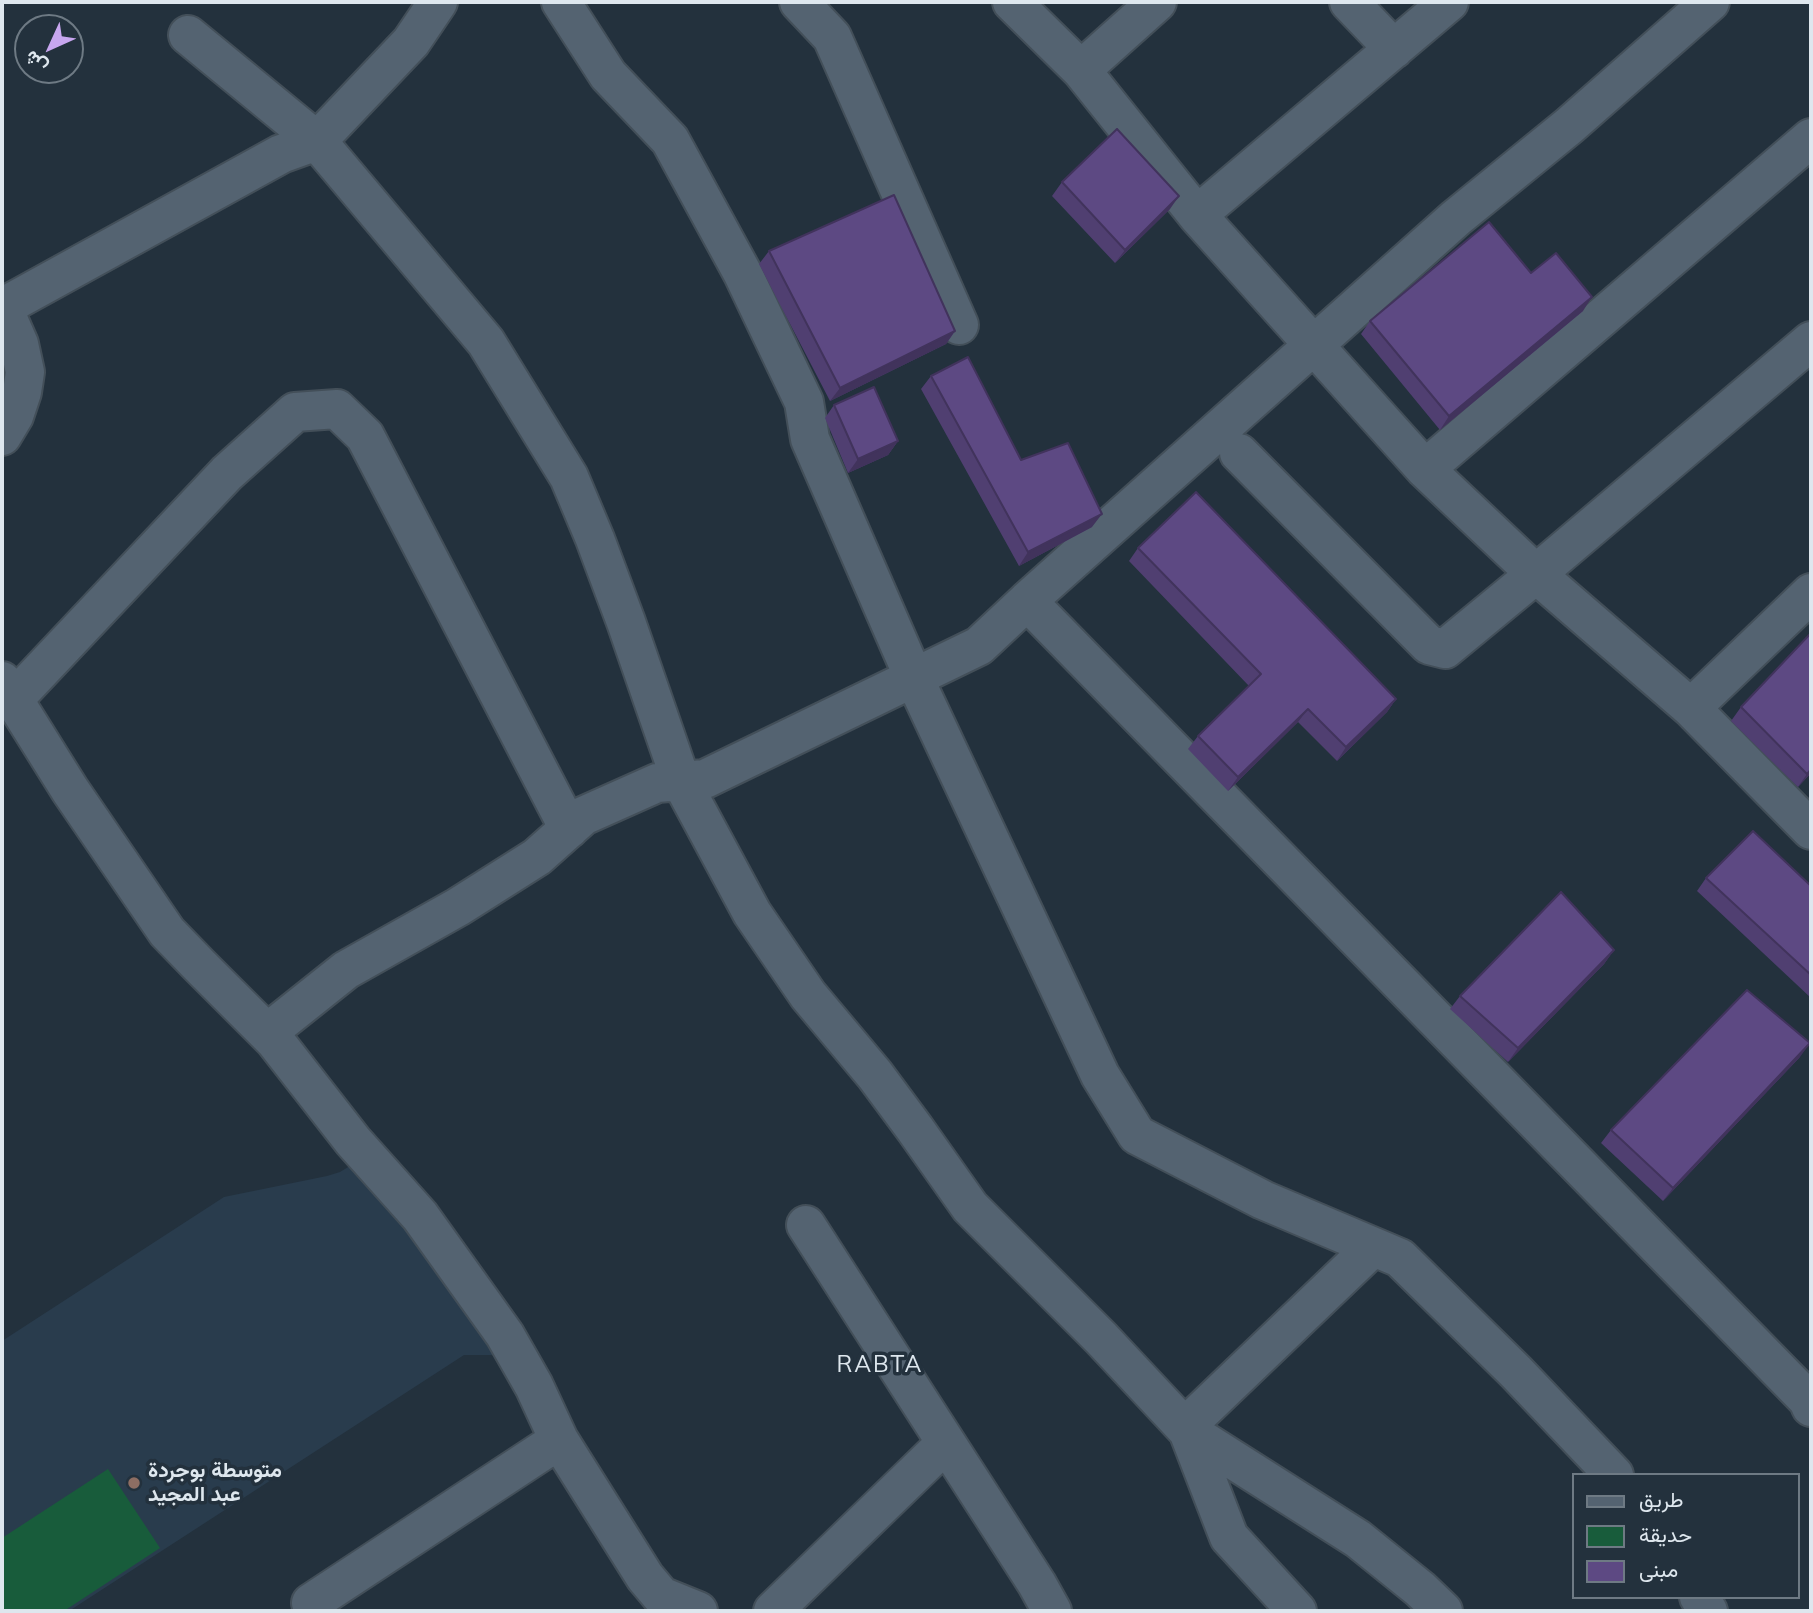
<!DOCTYPE html>
<html>
<head>
<meta charset="utf-8">
<style>
	body { margin:0 }
	#map { position:relative; width:1813px; height:1613px; overflow:hidden; background:#23313d; font-family:Mulish,Vazirmatn,sans-serif }
	canvas { display:block }
	.frame { position:absolute; inset:0; border:4px solid #dee7ee; pointer-events:none }
	.legend { position:absolute; left:1572px; top:1473px; width:228px; height:126px; box-sizing:border-box; background:#23313d; border:2px solid #6e7a84; margin:0; padding:9px 12px; list-style:none; font-size:21px; color:#dee7ee }
	.legend li { display:flex; align-items:center; gap:14px; height:35px }
	.legend b { width:35px; border:2px solid #6e7a84 }
	.north { position:absolute; left:14px; top:14px; width:70px; height:70px; box-sizing:border-box; background:#23313d; border:2px solid #6e7a84; border-radius:50%; rotate:225deg; font-size:19px; font-weight:700; line-height:28px; text-align:center; color:#dee7ee }
	.north::after { content:''; display:block; margin:auto; width:24px; height:32px; background:#c7a6ef; clip-path:polygon(50% 0,100% 100%,50% 72%,0 100%) }
</style>
</head>
<body>
<div id="map">
<canvas width="1813" height="1613"></canvas>
<div class="frame"></div>
<ul class="legend">
<li><b style="height:9px;background:#546371"></b>طريق</li>
<li><b style="height:19px;background:#185c3b"></b>حديقة</li>
<li><b style="height:19px;background:#5d4983"></b>مبنى</li>
</ul>
<div class="north">ش</div>
</div>
<script>
const c = document.querySelector('canvas').getContext('2d');
c.lineJoin = 'round';
function fillPath(path, color) { c.fillStyle = color; c.fill(path, 'evenodd'); }
const poly = rows => new Path2D(rows.map(r => 'M' + r).join(''));
function trace(path, color, width, dash) { c.strokeStyle = color; c.lineWidth = width; c.lineCap = dash ? 'butt' : 'round'; c.setLineDash(dash || []); c.stroke(path); }
function drawText(font, color, halo, rows, align = 'center') {
  c.font = font + ' Mulish,Vazirmatn,sans-serif'; c.lineWidth = 7; c.setLineDash([]); c.textBaseline = 'middle'; c.strokeStyle = halo; c.fillStyle = color; for (const [text, x, y, turn = 0] of rows) {
    c.save(); c.translate(x, y); c.rotate((+turn || 0) * Math.PI / 180); c.textAlign = isNaN(turn) ? turn : align; if (halo) c.strokeText(text, 0, 0); c.fillText(text, 0, 0); c.restore();
  }
}
fillPath(poly([
	[358,1161,496,1355,464,1355,69,1611,2,1611,2,1341,224,1197,327,1176,340,1172]
]), '#293c4d');
fillPath(poly([
	[108,1469,160,1548,64,1611,2,1611,2,1538]
]), '#185c3b');
const street = poly([
	[561,2,608,75,670,140,743,274,804,402,810,439,914,678,1100,1075,1137,1135,1263,1200,1400,1258,1516,1372,1614,1475],
	[799,2,832,37,959,325],
	[1012,2,1081,70,1197,215,1425,469,1536,574,1691,708,1811,830],
	[1349,2,1394,49],
	[188,35,317,141,486,342,569,477,595,539,626,622,681,781,752,913,808,995,875,1075,915,1129,970,1207,1101,1338,1188,1431,1358,1539,1420,1589,1443,1611],
	[1081,70,1157,2],
	[1197,215,1449,2],
	[2,305,19,344,25,372,22,392,14,416,2,436],
	[3,307,281,154,317,141,411,42,438,2],
	[1239,453,1429,645,1445,649,1536,574,1811,341],
	[1425,469,1811,138],
	[1027,601,1808,1400,1811,1407],
	[2,681,70,790,167,932,199,965,275,1041,353,1141,420,1216,505,1335,534,1386,559,1440,645,1577,661,1596,698,1611],
	[13,700,227,473,295,412,337,409,365,436,569,829],
	[1691,708,1811,593],
	[267,1033,346,970,458,907,537,857,583,816,657,783,705,779,979,646,1027,601,1456,218,1569,126,1710,2],
	[806,1225,1037,1584,1052,1611],
	[1185,1427,1373,1247],
	[1188,1431,1229,1537,1297,1611],
	[1699,1597,1708,1611],
	[316,1611,311,1603,559,1440],
	[773,1611,946,1443]
]);
trace(street, '#434f59', 42);
trace(street, '#546371', 38);
fillPath(poly([
	[1062,182,1170,209,1115,263,1052,196],
	[769,251,955,331,946,344,830,401,759,264],
	[1531,273,1583,311,1440,430,1361,334,1370,321],
	[931,376,1092,527,1019,566,921,389],
	[834,405,898,441,888,455,848,473,825,418],
	[1138,548,1396,699,1387,712,1337,761,1298,722,1228,791,1188,749,1198,736,1249,686,1129,561],
	[1811,633,1811,773,1798,787,1731,721,1741,707],
	[1706,878,1811,886,1811,998,1697,891],
	[1614,950,1604,964,1508,1062,1450,1009,1460,996],
	[1800,1057,1663,1201,1601,1143,1611,1130]
]), '#503f71');
fillPath(poly([
	[1179,196,1170,209,1115,263,1125,250],
	[1592,297,1583,311,1440,430,1449,416],
	[955,331,946,344,830,401,840,388],
	[898,441,888,455,848,473,858,459],
	[1102,514,1092,527,1019,566,1028,552],
	[1396,699,1387,712,1337,761,1346,747],
	[1308,709,1298,722,1228,791,1238,777],
	[1811,769,1811,773,1798,787,1807,774],
	[1614,950,1604,964,1508,1062,1518,1048],
	[1810,1043,1800,1057,1663,1201,1673,1188]
]), '#41335c');
const building = poly([
	[1117,129,1179,196,1125,250,1062,182,1117,129],
	[894,195,955,331,840,388,769,251,894,195],
	[1489,222,1531,273,1556,253,1592,297,1449,416,1370,321,1489,222],
	[968,357,1021,460,1068,443,1102,514,1028,552,931,376,968,357],
	[874,387,898,441,858,459,834,405,874,387],
	[1196,492,1396,699,1346,747,1308,709,1238,777,1198,736,1261,674,1138,548,1196,492],
	[1811,633,1811,769,1807,774,1741,707,1811,633],
	[1753,831,1811,886,1811,975,1706,878,1753,831],
	[1561,892,1614,950,1518,1048,1460,996,1561,892],
	[1747,990,1810,1043,1673,1188,1611,1130,1747,990]
]);
fillPath(building, '#5d4983');
trace(building, '#41335c', 2);
for (const [x, y, r, color] of [
	[134,1483,7,"#8d6e63"]
]) { const dot = new Path2D(); dot.arc(x, y, r, 0, 2 * Math.PI); c.fillStyle = color; c.fill(dot); trace(dot, '#23313d', 2.5); }
drawText('bold 21px', '#dee7ee', '#23313d', [
	["متوسطة بوجردة",148,1471],
	["عبد المجيد",148,1495]
], 'left');
c.letterSpacing = '2px';
drawText('23px', '#dee7ee', '#23313d', [
	["RABTA",880,1365]
]);
c.letterSpacing = '0px';
</script>
</body>
</html>
